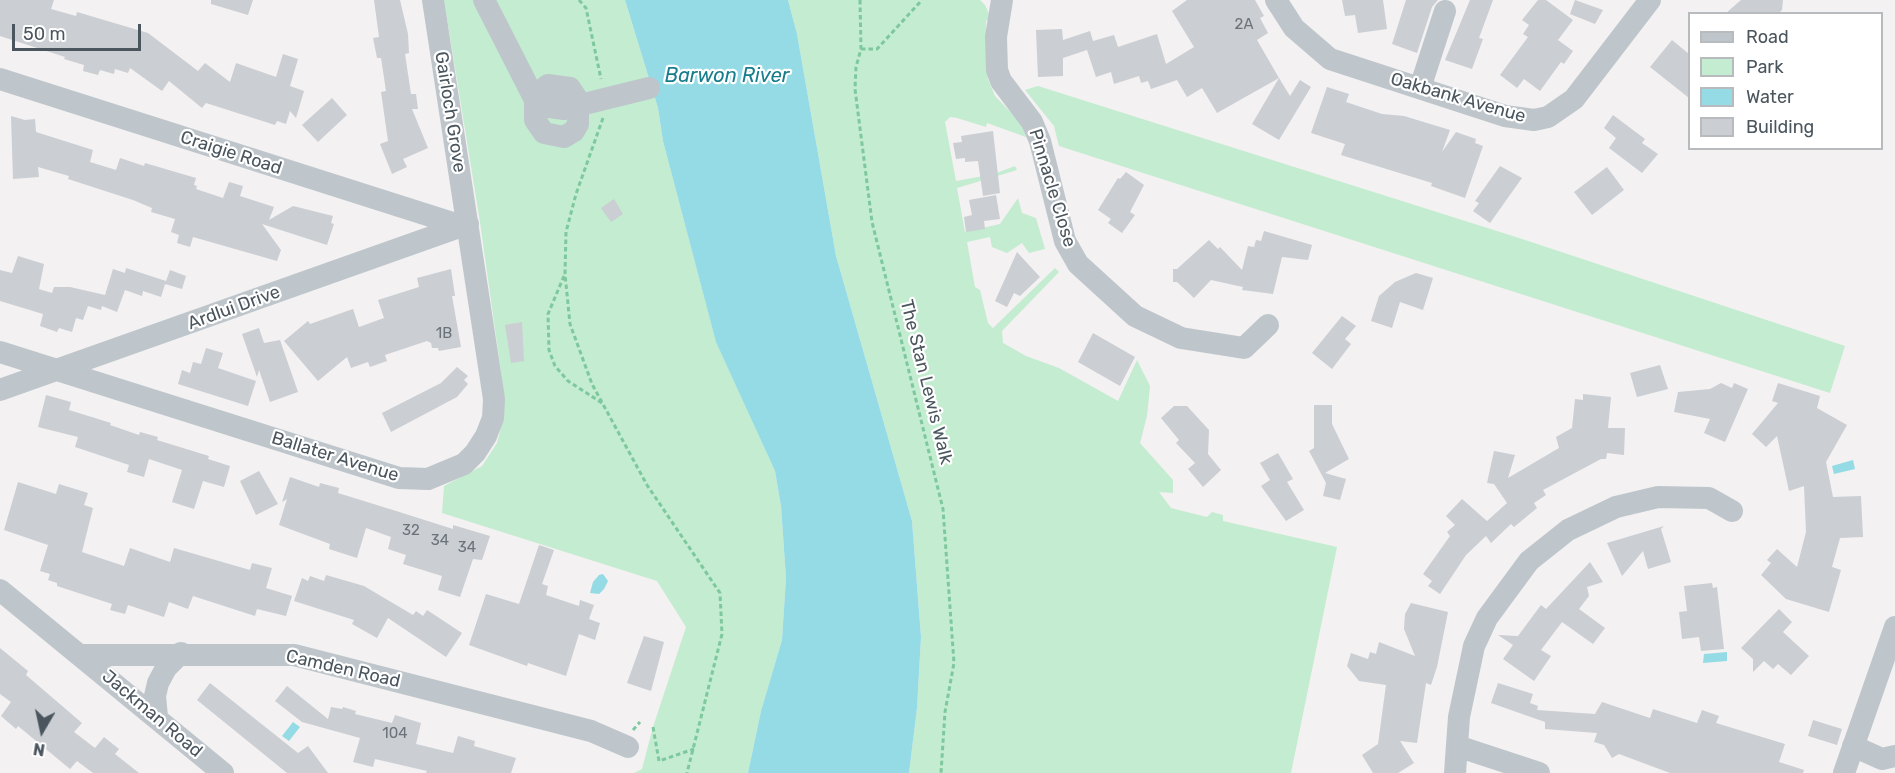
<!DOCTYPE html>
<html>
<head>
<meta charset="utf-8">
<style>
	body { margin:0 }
	#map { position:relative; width:1895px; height:773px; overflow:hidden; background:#f3f1f1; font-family:Rubik,sans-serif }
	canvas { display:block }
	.legend { position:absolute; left:1688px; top:12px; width:195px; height:138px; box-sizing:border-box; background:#fff; border:2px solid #b7bbbe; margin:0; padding:8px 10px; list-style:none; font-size:18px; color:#4a555d }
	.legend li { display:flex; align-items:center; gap:12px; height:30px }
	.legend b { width:30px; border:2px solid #b7bbbe }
	.north { position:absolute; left:12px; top:701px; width:60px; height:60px; -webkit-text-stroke:4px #fff; paint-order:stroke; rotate:189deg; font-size:16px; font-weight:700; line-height:24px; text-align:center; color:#4a555d }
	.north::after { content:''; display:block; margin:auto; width:21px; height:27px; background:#4a555d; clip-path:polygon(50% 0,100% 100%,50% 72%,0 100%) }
	.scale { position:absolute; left:12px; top:24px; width:129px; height:27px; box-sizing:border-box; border:3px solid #4a555d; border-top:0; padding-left:8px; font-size:18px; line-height:21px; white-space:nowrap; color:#4a555d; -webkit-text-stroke:4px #fff; paint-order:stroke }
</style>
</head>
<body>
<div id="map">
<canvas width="1895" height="773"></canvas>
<ul class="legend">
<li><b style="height:8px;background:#bec6cc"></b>Road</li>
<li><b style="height:16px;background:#c3ecd0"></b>Park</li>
<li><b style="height:16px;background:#94dbe5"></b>Water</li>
<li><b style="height:16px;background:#cbced3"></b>Building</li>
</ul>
<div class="north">N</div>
<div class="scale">50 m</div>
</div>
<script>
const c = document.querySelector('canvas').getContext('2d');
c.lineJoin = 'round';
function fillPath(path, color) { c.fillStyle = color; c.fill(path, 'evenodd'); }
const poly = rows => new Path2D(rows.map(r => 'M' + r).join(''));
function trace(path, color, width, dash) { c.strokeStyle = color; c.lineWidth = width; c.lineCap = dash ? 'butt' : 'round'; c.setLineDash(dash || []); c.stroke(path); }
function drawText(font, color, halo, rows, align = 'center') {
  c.font = font + ' Rubik,sans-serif'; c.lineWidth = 4.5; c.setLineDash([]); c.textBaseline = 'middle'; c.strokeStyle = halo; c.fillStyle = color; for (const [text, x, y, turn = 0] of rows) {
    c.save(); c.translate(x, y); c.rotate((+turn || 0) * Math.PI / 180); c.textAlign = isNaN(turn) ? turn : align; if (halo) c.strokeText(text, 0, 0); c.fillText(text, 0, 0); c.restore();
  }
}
fillPath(poly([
	[444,0,625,0,658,108,663,141,716,341,775,471,781,506,786,578,782,640,761,711,748,773,634,773,642,769,653,727,686,627,657,581,442,513,444,486,482,466,497,443,504,416,501,372,480,222],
	[788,0,980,0,985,5,991,18,986,21,988,79,995,96,1022,124,1026,137,987,123,986,127,957,118,950,117,945,122,956,181,994,174,1015,166,1017,170,957,188,965,232,1000,224,1018,198,1022,213,1036,218,1045,249,1029,253,1022,243,1007,253,992,247,990,237,967,242,975,287,980,290,988,323,993,328,1055,268,1059,272,1002,331,1003,343,1026,356,1059,368,1118,401,1137,360,1150,386,1147,416,1140,443,1173,480,1173,493,1159,492,1171,508,1207,517,1212,512,1223,515,1223,521,1337,547,1291,773,909,773,917,708,921,637,912,521,836,256,797,34],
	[1038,86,1519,238,1845,346,1830,393,1059,146,1054,126,1025,90]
]), '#c3ecd0');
fillPath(poly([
	[625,0,788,0,797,34,836,256,912,521,921,637,917,708,909,773,748,773,761,711,782,640,786,578,781,506,775,471,716,342,663,141,658,108],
	[1853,460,1855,469,1834,474,1832,466],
	[603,574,608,581,604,589,599,594,590,593,593,582,599,575],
	[1727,652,1727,661,1703,663,1704,654],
	[293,722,300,727,289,741,282,736]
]), '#94dbe5');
fillPath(poly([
	[0,0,54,0,51,9,76,16,77,12,148,33,198,71,205,63,230,82,236,63,276,77,283,54,298,59,290,86,304,91,296,118,290,111,286,124,277,121,275,125,206,103,202,108,169,81,162,91,130,68,128,73,115,69,114,74,100,70,98,75,83,71,84,65,64,59,65,57,0,36],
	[211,0,253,0,248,15,211,4],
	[374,0,400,0,408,34,409,53,405,54,411,94,416,94,418,109,412,109,428,148,403,159,407,167,392,174,380,144,388,141,381,92,386,91,381,58,377,58,373,38,379,37],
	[1187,0,1255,0,1264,16,1260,18,1268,33,1257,40,1279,78,1217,113,1202,88,1187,97,1177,80,1151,89,1148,81,1141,83,1139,76,1114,84,1111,72,1096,77,1087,50,1063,58,1063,76,1038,77,1036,30,1062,29,1063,40,1090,31,1093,41,1114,35,1118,47,1157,34,1166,64,1194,47,1172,11],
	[1342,0,1383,0,1387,29,1358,33,1355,15,1345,16],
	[1406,0,1438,0,1432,7,1417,53,1392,44],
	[1470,0,1493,0,1479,38,1483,39,1472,69,1445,60],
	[1538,0,1546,0,1573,20,1558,40,1573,51,1564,64,1561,62,1540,91,1524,79,1517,88,1500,75,1528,37,1523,34,1529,25,1522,20],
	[1575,0,1603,10,1595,24,1570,14],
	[1741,0,1783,0,1782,10,1778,14,1725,14],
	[1672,40,1689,54,1689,98,1650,67],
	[1279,78,1290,96,1300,80,1311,87,1279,140,1252,124],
	[1327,87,1349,94,1346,102,1382,114,1404,116,1450,130,1442,152,1456,132,1476,139,1475,143,1483,146,1465,198,1431,186,1432,183,1341,155,1345,144,1311,133],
	[332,98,347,115,318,142,302,125],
	[1613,115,1645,139,1642,143,1658,154,1642,173,1609,148,1616,138,1604,128],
	[11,116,25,120,35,119,36,132,93,150,90,162,116,170,120,158,144,166,145,163,196,178,194,185,197,186,196,189,223,198,229,182,243,186,240,196,274,207,269,220,293,206,333,216,331,223,334,224,327,245,262,224,281,250,277,261,193,237,190,247,177,243,179,235,171,232,175,219,151,212,152,208,133,200,68,179,69,176,38,167,39,177,13,179],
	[993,131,1000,193,983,196,978,161,965,162,965,158,956,159,953,143,962,142,961,136],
	[1500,166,1522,178,1490,223,1473,211,1479,203,1475,201],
	[1607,167,1624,190,1592,215,1574,192],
	[1126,172,1144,185,1130,212,1135,215,1122,233,1108,223,1111,219,1098,210,1118,178,1120,179],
	[996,195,1000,219,984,221,985,229,966,232,964,217,972,215,969,200],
	[614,199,623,214,611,222,601,208],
	[1264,231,1312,245,1308,260,1282,257,1273,294,1242,290,1243,287,1211,280,1194,298,1177,282,1173,282,1173,269,1177,269,1209,240,1218,249,1220,247,1242,270,1248,246,1254,247,1256,240,1261,241],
	[1017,252,1040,277,1020,296,1014,293,1007,307,995,301],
	[18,256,44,264,39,289,52,293,54,287,70,287,105,295,113,269,125,273,126,268,166,281,161,297,143,291,142,296,125,290,117,312,102,306,101,310,88,306,83,320,76,318,72,332,59,328,57,332,40,326,43,314,0,301,0,270,12,273],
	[451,269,455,296,452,296,461,347,439,351,438,348,432,348,431,343,427,341,385,355,387,361,370,367,368,362,351,368,347,357,318,381,284,341,308,321,310,324,353,309,359,327,384,318,378,300,419,287,417,278],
	[170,270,186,276,182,289,165,284],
	[1416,273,1433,278,1423,310,1400,302,1392,328,1371,321,1379,296,1395,282],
	[1342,316,1356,326,1345,339,1351,344,1332,369,1312,353],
	[522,322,524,361,511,363,505,325],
	[259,328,264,343,280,340,298,392,270,402,259,370,257,377,242,334],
	[1093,333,1135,357,1120,386,1078,362],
	[206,348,223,353,218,368,256,381,248,406,178,384,182,370,190,373,193,362,201,364],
	[1660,365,1668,389,1637,397,1630,373],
	[457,367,468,376,464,380,468,384,457,397,391,432,382,413,441,383],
	[1721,383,1732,388,1734,383,1748,389,1725,442,1704,433,1710,419,1674,412,1678,392,1710,389],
	[1778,383,1820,396,1817,408,1847,425,1826,462,1833,497,1861,496,1863,537,1840,538,1832,567,1841,570,1829,612,1786,599,1761,575,1771,563,1767,560,1777,549,1797,567,1806,532,1804,486,1789,491,1777,436,1766,447,1752,434,1778,403,1772,401],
	[1583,394,1611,397,1608,428,1625,428,1624,455,1607,453,1606,459,1601,459,1543,490,1546,495,1534,503,1537,508,1514,527,1511,524,1491,543,1486,536,1466,555,1440,594,1428,586,1432,581,1423,574,1450,536,1447,532,1455,525,1446,516,1462,499,1487,521,1507,503,1494,484,1487,483,1494,451,1515,455,1508,478,1559,448,1556,437,1572,428,1575,399,1583,400],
	[46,395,71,402,69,410,111,423,110,425,139,435,140,432,158,437,157,440,209,456,208,459,230,466,224,487,203,481,194,509,172,502,182,470,149,459,144,477,127,472,129,465,75,447,78,437,38,427],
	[1314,405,1332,405,1332,424,1349,459,1325,473,1346,479,1340,500,1323,496,1326,483,1309,451,1314,448],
	[1174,406,1187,406,1209,430,1208,454,1221,470,1203,487,1188,469,1195,463,1176,443,1179,440,1161,418],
	[1278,453,1293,479,1287,482,1304,510,1286,521,1261,486,1270,480,1260,463],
	[259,471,278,504,256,515,240,481],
	[290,477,319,487,320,483,339,488,338,493,393,510,453,529,453,525,490,536,482,560,473,559,460,597,438,590,442,576,403,564,406,555,388,549,391,537,366,528,357,558,329,549,330,544,279,525,287,499,282,502],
	[18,482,56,494,59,484,88,493,84,505,93,508,82,552,124,566,130,548,170,562,174,548,250,570,252,563,272,568,266,588,292,596,286,616,257,609,255,616,193,596,188,609,169,602,164,617,128,605,125,614,110,610,112,604,57,586,57,583,48,580,50,574,40,571,48,545,4,530],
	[1664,526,1661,529,1671,562,1648,569,1643,551,1622,576,1607,543],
	[539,545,554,550,542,584,548,586,546,595,579,606,580,600,594,605,589,619,600,623,595,640,579,634,566,676,528,663,527,666,469,645,486,594,519,604],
	[1590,562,1603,582,1587,587,1589,596,1579,609,1605,628,1593,644,1562,622,1541,650,1551,656,1534,681,1503,659,1513,645,1498,635,1518,636,1541,605,1546,609],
	[326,575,364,586,413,615,416,611,423,616,427,610,462,633,446,657,388,618,377,638,352,624,354,620,294,601,302,578,308,581,310,576,324,581],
	[1712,583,1713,588,1717,587,1724,649,1701,651,1699,637,1682,639,1679,612,1687,611,1684,586],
	[1411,603,1448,612,1437,667,1431,685,1426,683,1417,743,1400,741,1414,763,1398,773,1373,773,1362,755,1378,744,1386,685,1359,681,1347,666,1351,653,1368,659,1370,652,1376,654,1379,642,1415,656,1404,629,1405,614],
	[1779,609,1792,622,1783,632,1809,656,1791,675,1778,664,1773,669,1764,661,1753,672,1753,659,1741,648],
	[644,636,664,642,651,691,627,683],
	[0,648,28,671,26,675,82,723,74,732,95,748,104,737,119,749,115,754,139,773,93,773,77,761,70,769,18,726,16,729,1,716,11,702,0,694],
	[210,683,298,753,308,746,328,773,287,773,197,700],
	[1498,683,1533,694,1530,703,1538,706,1537,710,1595,714,1602,702,1650,718,1653,709,1697,723,1702,710,1719,716,1716,723,1785,744,1779,762,1804,770,1803,773,1670,773,1619,754,1612,758,1604,745,1594,742,1597,733,1545,729,1545,722,1491,703],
	[287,686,328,719,331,707,342,709,343,707,356,711,355,714,392,723,395,715,421,723,416,744,453,753,458,736,475,741,474,746,516,758,511,773,426,773,427,771,375,759,373,767,353,762,360,738,302,722,275,701],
	[1813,720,1842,729,1837,745,1808,736]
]), '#cbced3');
trace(poly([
	[579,0,586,8,601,79],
	[860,0,861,49,856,67,855,89,872,222,943,509,954,663,945,712,941,773],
	[861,49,877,49,922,0],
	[603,118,576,194,566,232,565,274,570,324,592,384,647,485,720,593,722,634,687,773],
	[564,276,548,314,549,350,555,366,568,381,602,403],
	[653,727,659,761,694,749],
	[633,730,640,722]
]), '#7ec89d', 3, [4.5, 3]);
trace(poly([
	[484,0,534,98,542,106,564,109,649,88],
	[1002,0,996,37,997,70,1001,81,1032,122,1040,141,1065,241,1078,264,1135,316,1181,338,1244,348,1268,325],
	[1276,0,1294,28,1330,59,1505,116,1534,120,1548,117,1574,99,1650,0],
	[0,79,462,226],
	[548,85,570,88,578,100,578,124,574,131,564,137,544,133,535,120,535,95,548,85],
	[1420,88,1445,11],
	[0,352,399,478,428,479,464,464,475,453,486,436,493,418,494,399,433,0],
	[0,390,468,224],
	[0,590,223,773],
	[82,655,294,655,591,731,628,747],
	[157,717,155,696,158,683,166,668,181,653],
	[1457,746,1539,773],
	[1853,746,1882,759,1895,756],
	[1455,773,1459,717,1474,646,1487,618,1529,561,1568,530,1616,507,1658,497,1709,498,1732,511],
	[1844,773,1895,627]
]), '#bec6cc', 22);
drawText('15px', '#6a737a', null, [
	["2A",1244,25],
	["1B",444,334],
	["32",411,531],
	["34",440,541],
	["34",467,548],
	["104",395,734]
]);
drawText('18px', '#4a555d', '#fff', [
	["Oakbank Avenue",1458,98,16],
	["Gairloch Grove",450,112,81],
	["Craigie Road",231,153,18],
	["Pinnacle Close",1052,188,73],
	["Ardlui Drive",234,308,-20],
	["The Stan Lewis Walk",926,382,76],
	["Ballater Avenue",335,457,17],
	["Camden Road",343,669,13],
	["Jackman Road",152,714,40]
]);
drawText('italic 20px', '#177d8b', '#fff', [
	["Barwon River",727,76]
]);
</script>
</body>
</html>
